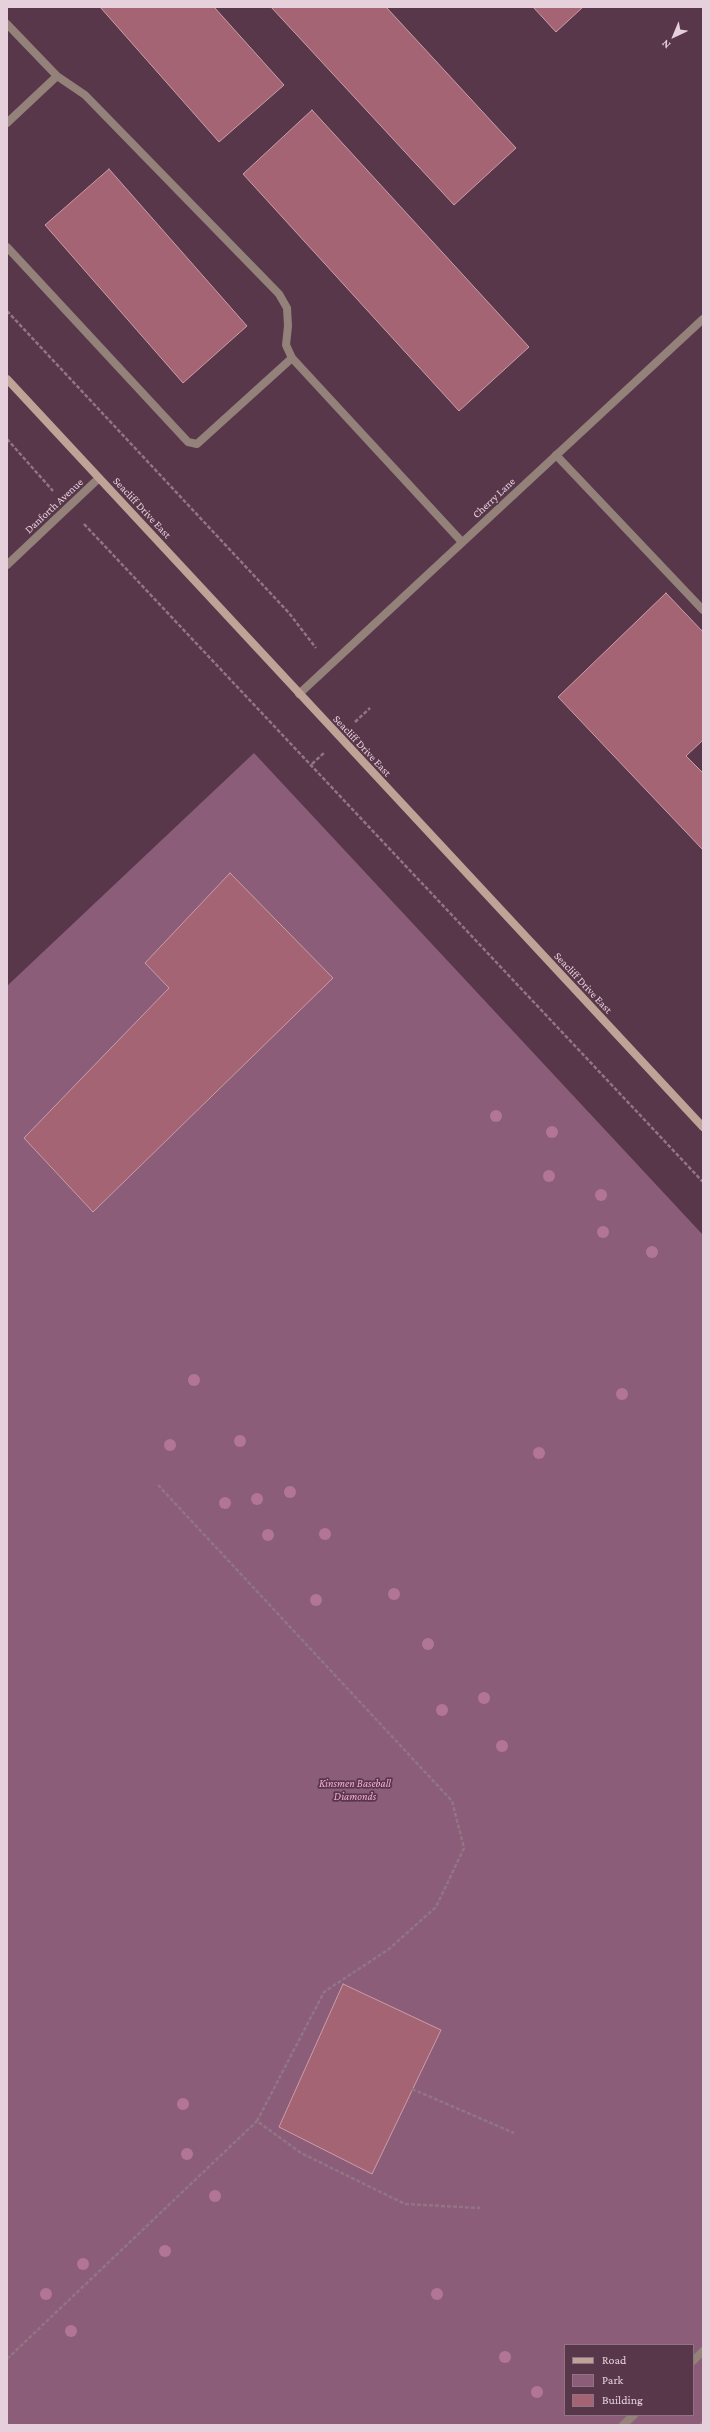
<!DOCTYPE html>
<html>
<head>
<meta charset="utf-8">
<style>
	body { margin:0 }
	#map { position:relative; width:710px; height:2432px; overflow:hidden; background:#58374a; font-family:"Crimson Pro",serif }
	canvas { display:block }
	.frame { position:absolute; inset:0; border:8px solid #e5d0db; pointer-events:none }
	.legend { position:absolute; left:564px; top:2344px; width:130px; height:72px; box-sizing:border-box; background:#58374a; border:1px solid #907484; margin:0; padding:5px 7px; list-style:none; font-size:12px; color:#e5d0db }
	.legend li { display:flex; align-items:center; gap:8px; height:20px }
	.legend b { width:20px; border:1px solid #907484 }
	.north { position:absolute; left:654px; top:16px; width:40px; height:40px; -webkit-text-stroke:3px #58374a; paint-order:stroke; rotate:224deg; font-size:11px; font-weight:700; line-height:16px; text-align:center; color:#e5d0db }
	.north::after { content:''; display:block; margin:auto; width:14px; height:18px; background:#e5d0db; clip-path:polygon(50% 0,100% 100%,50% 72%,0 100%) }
</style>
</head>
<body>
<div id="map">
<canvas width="710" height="2432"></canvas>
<div class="frame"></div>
<ul class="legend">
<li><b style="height:5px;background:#c0a397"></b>Road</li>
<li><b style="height:11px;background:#8b5d78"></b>Park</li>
<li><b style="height:11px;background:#a46474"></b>Building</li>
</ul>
<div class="north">N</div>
</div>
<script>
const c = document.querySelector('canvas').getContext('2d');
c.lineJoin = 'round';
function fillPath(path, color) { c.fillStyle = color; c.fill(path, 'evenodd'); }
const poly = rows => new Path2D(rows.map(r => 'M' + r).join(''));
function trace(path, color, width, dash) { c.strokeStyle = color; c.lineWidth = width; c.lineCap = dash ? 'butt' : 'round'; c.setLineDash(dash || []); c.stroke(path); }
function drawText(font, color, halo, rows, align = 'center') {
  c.font = font + ' "Crimson Pro",serif'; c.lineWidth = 3.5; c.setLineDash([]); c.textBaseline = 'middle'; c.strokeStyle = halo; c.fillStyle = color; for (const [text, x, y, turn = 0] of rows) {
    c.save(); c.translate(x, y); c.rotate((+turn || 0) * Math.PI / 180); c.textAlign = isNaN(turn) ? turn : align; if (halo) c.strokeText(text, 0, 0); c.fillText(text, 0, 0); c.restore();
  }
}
fillPath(poly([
	[254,753,703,1235,703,2425,7,2425,7,986],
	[565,2345,693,2345,693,2415,565,2415]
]), '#8b5d78');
const building = poly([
	[100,7,214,7,284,85,219,142,100,7],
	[271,7,386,7,516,148,454,205,271,7],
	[533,7,583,7,556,32,533,7],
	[312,110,529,347,459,411,243,174,312,110],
	[109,169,247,326,183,383,45,225,109,169],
	[666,593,703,632,703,740,686,756,703,773,703,850,558,697,666,593],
	[230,873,333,978,93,1212,24,1138,169,988,145,963,230,873],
	[343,1984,441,2030,372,2174,279,2127,343,1984]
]);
fillPath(building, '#a46474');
trace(building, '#cb9da7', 1);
trace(poly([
	[7,311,289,613,316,648],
	[7,439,53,491],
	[84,524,703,1182],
	[355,722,370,708],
	[312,764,325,752],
	[158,1485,452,1801,464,1848,436,1907,389,1949,324,1992,257,2121,301,2153,405,2204,480,2208],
	[412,2089,514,2133],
	[7,2359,257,2121],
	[700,2425,703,2422]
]), '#917584', 2.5, [4, 2]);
trace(poly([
	[7,24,57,76,85,95,279,294,287,308,288,326,286,345,292,358,462,542],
	[7,123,57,76],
	[7,247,188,442,197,444,292,358],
	[556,455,703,610],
	[693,2361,703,2351],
	[623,2425,634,2415]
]), '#93817a', 8);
trace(poly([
	[299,694,703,319]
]), '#93817a', 8);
trace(poly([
	[7,565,99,478]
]), '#93817a', 8);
trace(poly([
	[7,379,703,1127]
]), '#c0a397', 8);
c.fillStyle = '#b27598';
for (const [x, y] of [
	[496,1116],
	[552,1132],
	[549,1176],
	[601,1195],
	[603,1232],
	[652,1252],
	[194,1380],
	[622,1394],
	[240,1441],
	[170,1445],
	[539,1453],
	[290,1492],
	[257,1499],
	[225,1503],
	[325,1534],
	[268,1535],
	[394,1594],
	[316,1600],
	[428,1644],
	[484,1698],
	[442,1710],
	[502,1746],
	[183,2104],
	[187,2154],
	[215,2196],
	[165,2251],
	[83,2264],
	[46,2294],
	[437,2294],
	[71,2331],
	[505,2357],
	[537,2392]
]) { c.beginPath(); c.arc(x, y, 6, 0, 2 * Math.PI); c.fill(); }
drawText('11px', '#e5d0db', '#58374a', [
	["Cherry Lane",494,498,-43],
	["Danforth Avenue",54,506,-43],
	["Seacliff Drive East",142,508,47],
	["Seacliff Drive East",362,746,47],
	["Seacliff Drive East",583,983,47]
]);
drawText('italic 11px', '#fba8d8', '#58374a', [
	["Kinsmen Baseball",355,1784],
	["Diamonds",355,1797]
]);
</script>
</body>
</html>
